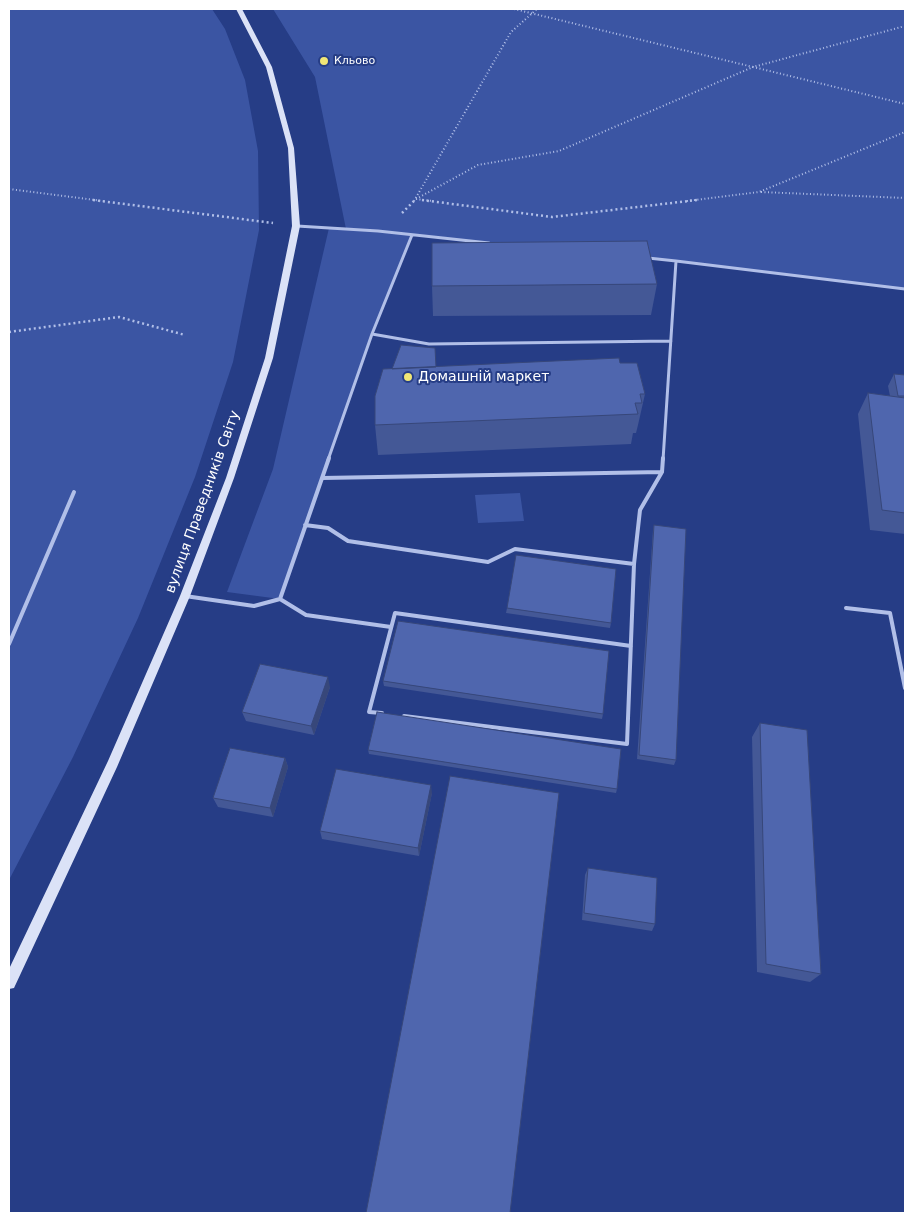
<!DOCTYPE html>
<html>
<head>
<meta charset="utf-8">
<style>
	body { margin:0 }
	#map { position:relative; width:914px; height:1222px; overflow:hidden; background:#263d86; font-family:"DejaVu Sans",sans-serif }
	canvas { display:block }
	.frame { position:absolute; inset:0; border:10px solid #fff; pointer-events:none }
</style>
</head>
<body>
<div id="map">
<canvas width="914" height="1222"></canvas>
<div class="frame"></div>
</div>
<script>
const c = document.querySelector('canvas').getContext('2d');
c.lineJoin = 'round';
function fillPath(path, color) { c.fillStyle = color; c.fill(path, 'evenodd'); }
const poly = rows => new Path2D(rows.map(r => 'M' + r).join(''));
function trace(path, color, width, dash) { c.strokeStyle = color; c.lineWidth = width; c.lineCap = dash ? 'butt' : 'round'; c.setLineDash(dash || []); c.stroke(path); }
function drawText(font, color, halo, rows, align = 'center') {
  c.font = font + ' "DejaVu Sans",sans-serif'; c.lineWidth = 4; c.setLineDash([]); c.textBaseline = 'middle'; c.strokeStyle = halo; c.fillStyle = color; for (const [text, x, y, turn = 0] of rows) {
    c.save(); c.translate(x, y); c.rotate((+turn || 0) * Math.PI / 180); c.textAlign = isNaN(turn) ? turn : align; if (halo) c.strokeText(text, 0, 0); c.fillText(text, 0, 0); c.restore();
  }
}
fillPath(poly([
	[9,9,212,9,225,29,245,80,258,151,259,230,233,362,195,477,138,618,73,757,9,880],
	[273,9,905,9,905,289,710,265,412,235,372,334,280,599,227,592,273,469,329,228,346,229,315,77],
	[520,493,524,521,478,523,475,495]
]), '#3b55a3');
trace(poly([
	[514,9,753,67,905,26],
	[9,189,103,201],
	[761,192,905,198],
	[416,199,478,165,559,151,753,67,905,104],
	[416,199,432,201],
	[414,201,511,32,537,9],
	[687,201,759,192,905,132]
]), '#b1bfe8', 2, [1, 2.5]);
trace(poly([
	[93,200,273,223],
	[422,200,552,217,697,200],
	[402,213,415,200],
	[9,332,119,317,185,335]
]), '#b1bfe8', 2.5, [2, 3]);
trace(poly([
	[297,226,378,231,489,243],
	[648,258,676,261,663,460],
	[676,261,905,289],
	[372,334,429,344,671,341],
	[328,460,372,334,412,235]
]), '#b1bfe8', 3);
trace(poly([
	[322,478,662,472],
	[305,525,328,528,348,541,488,562,515,549,634,564,640,510,662,472,663,458],
	[185,596,254,606,280,599,329,458],
	[280,599,306,615,391,627],
	[846,608,890,613,905,688],
	[9,644,74,492],
	[382,713,369,712,395,613,631,646],
	[404,716,627,744,634,564]
]), '#b1bfe8', 4);
fillPath(poly([
	[236,9,242,9,272,67,294,148,300,226,273,358,234,478,190,596,117,767,14,988,9,989,9,969,108,761,180,596,226,478,265,358,292,226,288,148,266,67,236,9]
]), '#dbe2f7');
fillPath(poly([
	[657,284,651,315,433,316,432,286],
	[620,363,645,394,638,425,636,433,633,433,631,444,378,455,375,425,392,369,436,367],
	[894,374,905,375,905,534,870,530,858,414,868,393,890,396,888,386],
	[654,525,676,760,674,765,637,759,653,530],
	[507,608,611,623,610,628,506,613],
	[383,681,603,714,602,719,384,686],
	[330,687,314,735,246,721,242,712],
	[760,723,821,974,810,982,757,972,752,737],
	[368,750,617,789,616,793,369,754],
	[285,758,288,767,273,817,218,807,213,798],
	[432,793,419,856,322,839,320,831],
	[588,868,655,924,652,931,582,920,585,875]
]), '#445896');
fillPath(poly([
	[328,677,330,687,314,735,311,726],
	[285,758,288,767,273,817,270,808],
	[431,785,432,793,419,856,418,848]
]), '#37477a');
const building = poly([
	[647,241,657,284,432,286,432,243,647,241],
	[401,345,435,348,436,367,392,369,401,345],
	[619,358,620,363,637,363,645,394,640,394,642,403,635,403,638,414,375,425,375,396,383,369,619,358],
	[894,374,905,375,905,396,898,396,894,374],
	[868,393,905,398,905,513,882,510,868,393],
	[654,525,686,529,676,760,639,755,654,525],
	[516,555,616,569,611,623,507,608,516,555],
	[398,621,609,651,603,714,383,681,398,621],
	[260,664,328,677,311,726,242,712,260,664],
	[377,712,621,749,617,789,368,750,377,712],
	[760,723,807,730,821,974,766,964,760,723],
	[230,748,285,758,270,808,213,798,230,748],
	[336,769,431,785,418,848,320,831,336,769],
	[450,776,559,793,510,1213,366,1213,450,776],
	[588,868,657,878,655,924,584,913,588,868]
]);
fillPath(building, '#4f66ae');
trace(building, '#37477a', 1);
for (const [x, y, r, color] of [
	[324,61,5,"#f1e676"],
	[408,377,5,"#f1e676"]
]) { const dot = new Path2D(); dot.arc(x, y, r, 0, 2 * Math.PI); c.fillStyle = color; c.fill(dot); trace(dot, '#263d86', 2); }
drawText('11px', '#fff', '#263d86', [
	["Кльово",334,61]
], 'left');
drawText('14px', '#fff', '#263d86', [
	["Домашній маркет",418,377]
], 'left');
drawText('14px', '#fff', '#263d86', [
	["вулиця Праведників Світу",203,502,-70]
]);
</script>
</body>
</html>
